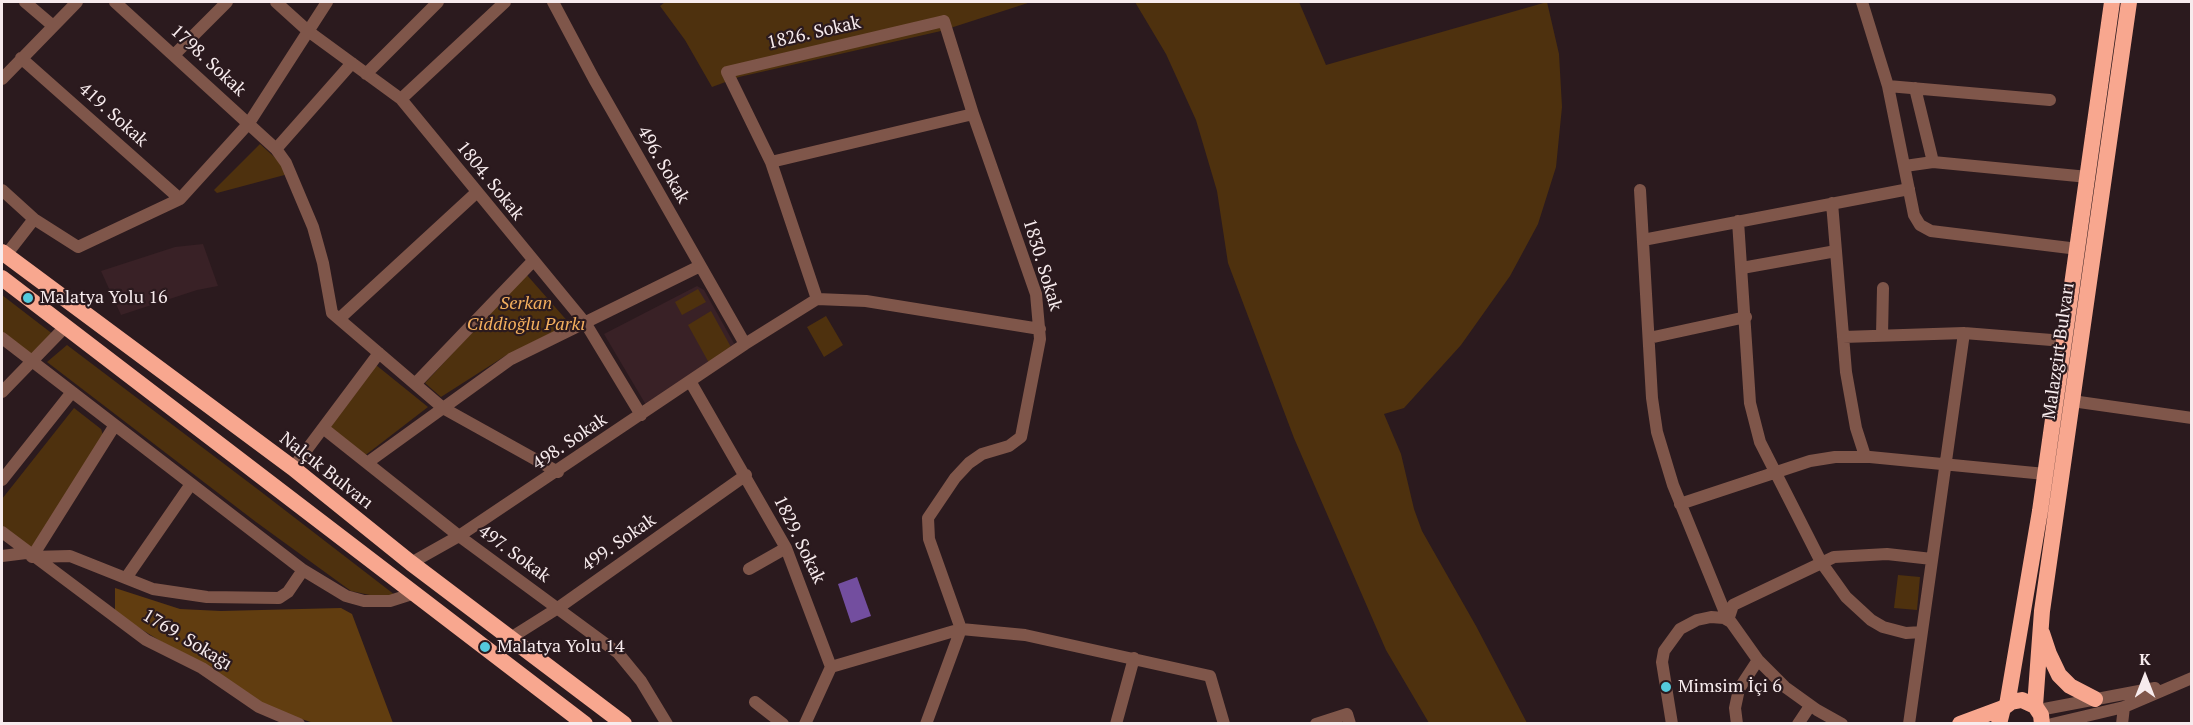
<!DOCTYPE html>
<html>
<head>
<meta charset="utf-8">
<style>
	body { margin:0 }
	#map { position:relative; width:2193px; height:725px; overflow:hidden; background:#2b1a1e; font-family:"PT Serif",serif }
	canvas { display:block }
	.frame { position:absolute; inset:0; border:3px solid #f7ebed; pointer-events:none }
	.north { position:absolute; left:2115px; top:647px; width:60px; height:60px; -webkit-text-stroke:4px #2b1a1e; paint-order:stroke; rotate:0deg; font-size:16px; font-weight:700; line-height:24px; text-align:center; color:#f7ebed }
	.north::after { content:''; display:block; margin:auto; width:21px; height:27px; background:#f7ebed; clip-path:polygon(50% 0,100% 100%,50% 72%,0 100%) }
</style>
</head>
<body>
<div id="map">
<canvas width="2193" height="725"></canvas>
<div class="frame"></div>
<div class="north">K</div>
</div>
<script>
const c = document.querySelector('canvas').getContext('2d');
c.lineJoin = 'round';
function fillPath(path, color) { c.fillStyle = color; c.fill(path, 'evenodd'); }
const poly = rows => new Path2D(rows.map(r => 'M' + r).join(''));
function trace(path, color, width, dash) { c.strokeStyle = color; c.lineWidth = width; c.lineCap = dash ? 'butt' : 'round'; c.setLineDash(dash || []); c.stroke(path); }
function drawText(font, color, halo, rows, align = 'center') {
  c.font = font + ' "PT Serif",serif'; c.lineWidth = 4.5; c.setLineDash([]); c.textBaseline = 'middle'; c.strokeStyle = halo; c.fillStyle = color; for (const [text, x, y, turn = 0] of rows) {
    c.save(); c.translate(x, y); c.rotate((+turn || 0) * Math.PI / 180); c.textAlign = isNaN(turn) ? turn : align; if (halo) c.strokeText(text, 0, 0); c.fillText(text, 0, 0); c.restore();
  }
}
fillPath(poly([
	[203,244,218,286,197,290,121,315,101,271,175,247],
	[697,286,704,290,736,347,649,410,604,334]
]), '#392126');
fillPath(poly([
	[665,2,1031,2,941,31,739,77,712,87,685,40,660,6],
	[1135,2,1299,2,1326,65,1547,2,1559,54,1562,107,1556,167,1538,224,1510,276,1461,345,1404,408,1384,414,1401,454,1414,509,1422,531,1476,626,1527,723,1429,723,1386,650,1294,438,1228,263,1217,191,1196,120,1166,54],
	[260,144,292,173,217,193,214,190],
	[526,274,570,324,505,356,441,397,425,383],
	[698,289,706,302,682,315,675,302],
	[2,295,54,335,31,357,2,334],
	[711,311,732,349,709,363,688,325],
	[826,316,843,345,824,357,807,327],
	[67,345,260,491,395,595,379,597,351,591,256,522,47,362],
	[376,365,428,407,363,457,328,427],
	[74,408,101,429,103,435,31,549,2,525,2,499],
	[1898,575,1920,577,1917,610,1894,608]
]), '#4e310e');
fillPath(poly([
	[115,588,180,609,221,611,341,608,352,614,393,723,314,723,272,710,115,613]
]), '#613d10');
fillPath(poly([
	[857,577,871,616,851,623,838,584]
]), '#734e9f');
trace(poly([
	[25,2,52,25],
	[115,2,276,149,352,63],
	[276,2,308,31,401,99,586,324,641,415],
	[553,2,594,79,745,344],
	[1862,2,1888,86,1914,215,1920,225,1931,231,2078,249],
	[944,21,973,114,771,162,727,72,944,21],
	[175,54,227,2],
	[21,58,180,199],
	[366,74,438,2],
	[2,79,77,2],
	[1888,86,2050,100],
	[1915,88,1933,162],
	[401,99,505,2],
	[276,149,286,163,313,227,323,263,332,313,443,408,558,472],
	[771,162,817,299],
	[1905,166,1933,162,2088,177],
	[2,190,34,219,78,247,180,199,249,123,327,2],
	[1640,190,1652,398,1657,432,1673,485,1728,620],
	[1832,203,1846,372,1856,428,1865,456],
	[1738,221,1750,403,1760,442,1821,562,1846,597,1871,620,1883,627,1906,633,1922,632],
	[1643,240,1909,189],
	[6,255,34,219],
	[1742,268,1836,251],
	[339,319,477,192],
	[1882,335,1883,288],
	[1843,337,1964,333,2064,341],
	[2,338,303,570,346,596,364,601,390,601,415,593],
	[1649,338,1746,317],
	[690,381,786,548,831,667,805,724],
	[415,384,533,261],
	[2,392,65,327],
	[2072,401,2192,418],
	[323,428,459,536,618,653,641,681,667,724],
	[367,463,511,359,700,266],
	[293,468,379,353],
	[2,480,72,392],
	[1680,504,1810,461,1835,457,1870,457,2045,474],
	[2,532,146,640,202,668,259,707,299,724],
	[2,556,26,553],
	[32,557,70,556,153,589,207,597,279,598,288,592,303,570],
	[32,557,115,425],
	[411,563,459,536,745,344,817,299,866,301,1040,329],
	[749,569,786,548],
	[126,578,191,484],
	[1728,620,1733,605,1834,557,1887,554,1932,559],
	[512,637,558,608,746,475],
	[831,667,961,629,1025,635,1210,676,1224,724],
	[755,702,783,724],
	[2039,710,2155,688],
	[926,724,961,629,929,539,928,518,955,478,969,463,982,454,1009,446,1021,437,1040,339,1036,294,973,114],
	[1116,724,1134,658],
	[1316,724,1347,714,1350,724],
	[1672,724,1662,662,1664,651,1680,629,1697,620,1711,617,1724,618,1731,622,1758,660,1785,687,1817,710,1842,724],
	[1737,724,1735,708,1739,689,1758,660],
	[1798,724,1810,706],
	[1909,724,1964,333],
	[2052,724,2124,707,2192,678],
	[2122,724,2124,707]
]), '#7f564a', 12);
trace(poly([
	[2,252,293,468,411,563,624,724],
	[2,278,585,724],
	[2042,633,2049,654,2059,675,2070,686,2095,699],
	[2007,705,2040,511,2112,2],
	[2035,706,2042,611,2129,2],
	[1960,724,2003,708],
	[1999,724,2003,708,2011,702,2022,700,2035,706,2041,715,2042,724]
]), '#f8a78f', 16);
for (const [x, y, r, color] of [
	[28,298,6,"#54cadd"],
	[485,647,6,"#54cadd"],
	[1666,687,6,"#54cadd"]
]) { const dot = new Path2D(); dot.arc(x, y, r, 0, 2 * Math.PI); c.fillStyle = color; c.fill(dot); trace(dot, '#2b1a1e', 2); }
drawText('18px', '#f7ebed', '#2b1a1e', [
	["1826. Sokak",814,33,-13],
	["1798. Sokak",208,61,43],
	["419. Sokak",113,115,42],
	["496. Sokak",663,165,60],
	["1804. Sokak",490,181,51],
	["1830. Sokak",1042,265,73],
	["Malazgirt Bulvarı",2059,351,-82],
	["498. Sokak",570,442,-34],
	["Nalçık Bulvarı",326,471,38],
	["1829. Sokak",799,540,64],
	["499. Sokak",619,543,-35],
	["497. Sokak",514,554,36],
	["1769. Sokağı",187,640,31]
]);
drawText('18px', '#f7ebed', '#2b1a1e', [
	["Malatya Yolu 16",40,298],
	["Malatya Yolu 14",497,647],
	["Mimsim İçi 6",1678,687]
], 'left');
drawText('italic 18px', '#f4af5e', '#2b1a1e', [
	["Serkan",526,304],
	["Ciddioğlu Parkı",526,325]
]);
</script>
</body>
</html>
